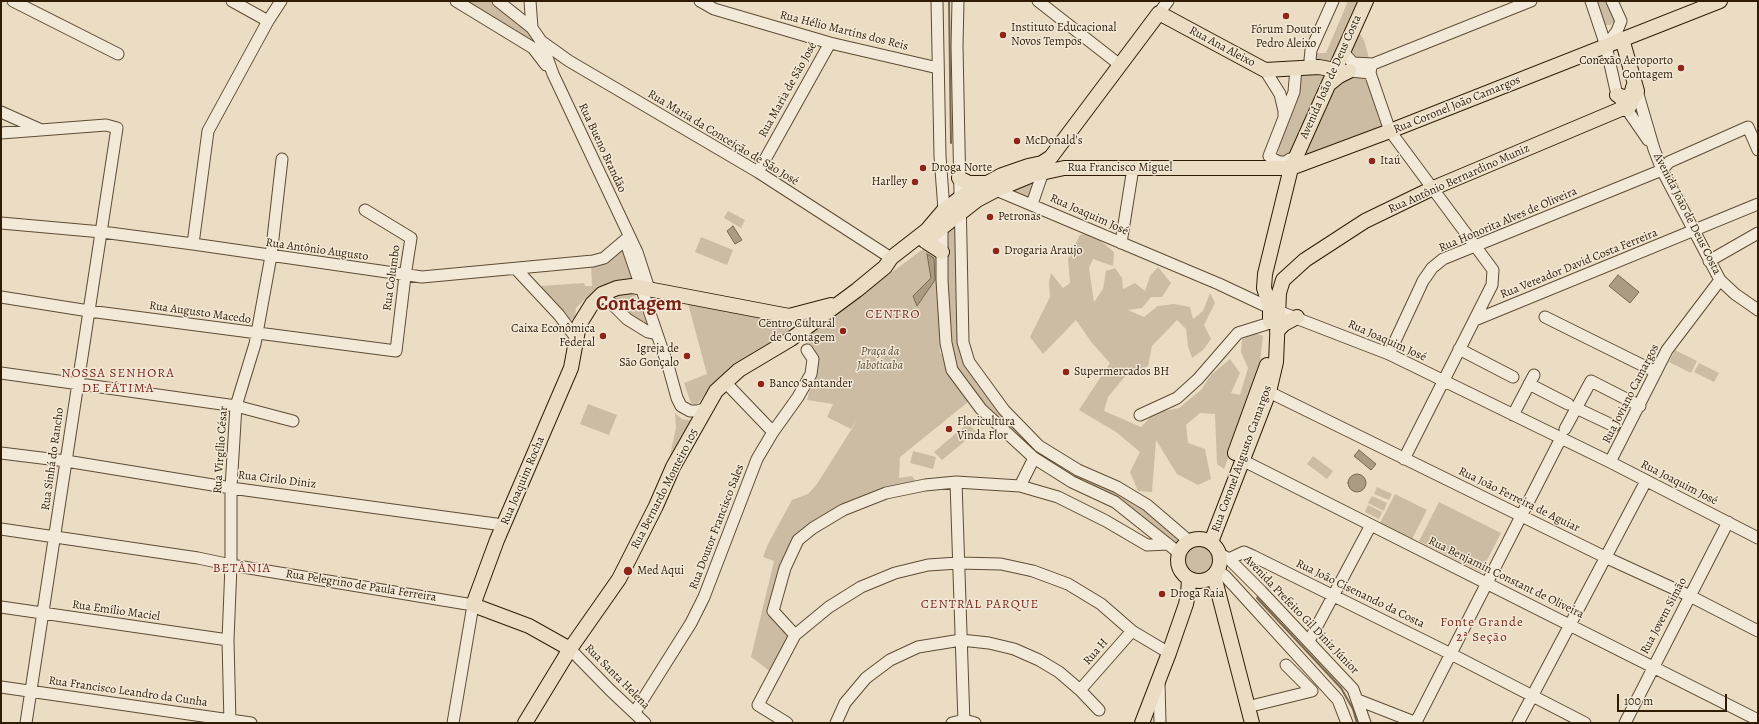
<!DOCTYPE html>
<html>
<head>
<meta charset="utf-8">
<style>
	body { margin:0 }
	#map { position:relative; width:1759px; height:724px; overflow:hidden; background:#ebddc3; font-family:Alegreya,serif }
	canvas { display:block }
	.frame { position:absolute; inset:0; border:2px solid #2f1c05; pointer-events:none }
	.scale { position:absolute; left:1617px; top:694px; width:110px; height:18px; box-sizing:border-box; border:2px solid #2f1c05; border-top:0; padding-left:5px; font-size:12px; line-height:14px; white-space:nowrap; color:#2f1c05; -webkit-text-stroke:3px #f2e9d8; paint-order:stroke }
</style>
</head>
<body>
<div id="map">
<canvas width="1759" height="724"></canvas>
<div class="frame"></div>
<div class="scale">100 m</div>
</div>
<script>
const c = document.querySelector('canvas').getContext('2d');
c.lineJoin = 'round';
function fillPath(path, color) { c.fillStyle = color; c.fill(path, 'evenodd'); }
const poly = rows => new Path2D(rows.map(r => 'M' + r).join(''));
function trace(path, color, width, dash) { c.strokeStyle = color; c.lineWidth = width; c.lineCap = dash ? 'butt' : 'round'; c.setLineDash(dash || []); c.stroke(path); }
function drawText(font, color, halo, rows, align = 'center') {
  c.font = font + ' Alegreya,serif'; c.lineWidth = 3; c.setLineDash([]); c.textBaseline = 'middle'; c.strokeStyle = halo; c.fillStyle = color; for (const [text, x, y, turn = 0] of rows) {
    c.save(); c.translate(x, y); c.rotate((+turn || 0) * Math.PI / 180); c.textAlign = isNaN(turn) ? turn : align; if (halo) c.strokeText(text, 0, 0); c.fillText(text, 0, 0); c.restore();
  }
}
fillPath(poly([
	[464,1,494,1,527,26,541,49],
	[1348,1,1360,1,1359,21,1364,23,1359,33,1364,40,1388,127,1311,159,1278,157,1279,143,1300,92,1302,70,1315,53,1326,53],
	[1594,1,1607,1,1615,21,1610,25,1604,25],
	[1036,181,1029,197,1005,190],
	[728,211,745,220,741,228,724,218],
	[956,223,959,347,1005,417,1118,492,1145,508,1172,531,1181,542,1176,549,1036,454,989,410,956,368,949,338,946,233],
	[1091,233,1114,252,1113,266,1093,259,1089,268,1094,302,1103,289,1106,271,1115,268,1122,278,1123,289,1135,283,1145,291,1150,276,1158,267,1171,283,1162,297,1151,297,1142,308,1128,310,1144,317,1158,306,1174,304,1190,307,1193,319,1203,311,1210,293,1215,303,1204,325,1211,339,1203,350,1192,358,1188,346,1186,329,1177,320,1152,346,1148,366,1127,374,1108,397,1104,411,1141,427,1154,413,1179,408,1201,390,1211,375,1230,359,1240,373,1231,393,1240,395,1248,368,1241,352,1242,339,1255,333,1263,336,1258,380,1224,469,1217,464,1215,414,1200,413,1186,425,1188,443,1205,449,1211,479,1198,485,1177,474,1156,440,1152,492,1138,491,1130,472,1140,452,1116,432,1079,410,1110,363,1092,343,1076,320,1043,354,1030,337,1050,297,1049,282,1051,273,1063,288,1070,283,1068,259,1080,235],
	[701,237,733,250,727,265,695,252],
	[927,246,938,252,940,352,968,402,900,457,899,478,912,476,918,484,888,490,797,537,772,608,793,635,771,672,751,657,774,561,763,557,768,544,792,500,808,494,817,484,851,430,858,416,851,429,827,417,833,404,807,400,813,378,813,359,804,338],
	[624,247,634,280,600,288,585,299,576,308,575,318,567,321,540,286,584,283,585,286,592,286,591,264],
	[633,291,649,328,626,312,611,297],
	[687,300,786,322,789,329,784,338,711,386,696,406,691,403,684,383,707,374],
	[1675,350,1697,361,1691,373,1669,362],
	[1699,363,1719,373,1714,382,1694,372],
	[588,404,617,415,609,435,580,424],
	[675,413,682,419,695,421,668,464,676,428],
	[968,423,976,432,942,460,934,452],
	[913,451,936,457,933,469,910,463],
	[1313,456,1333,471,1327,479,1307,464],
	[1377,487,1392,494,1389,500,1374,494],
	[1395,494,1427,510,1412,539,1380,523],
	[1372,496,1387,503,1384,511,1368,503],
	[1439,502,1501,533,1481,572,1419,541],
	[1368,505,1382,512,1379,519,1365,512],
	'1183 560a16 16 0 1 1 32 0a16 16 0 1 1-32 0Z'
]), '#cbbca3');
const water = poly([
	[733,226,742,240,735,244,727,231,733,226],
	[927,254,934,258,935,280,917,306,913,296,931,278,927,254],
	[1618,275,1639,292,1630,303,1609,286,1618,275],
	[1359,450,1376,464,1371,470,1354,456,1359,450],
	'1348 483a9 9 0 1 1 18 0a9 9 0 1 1-18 0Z'
]);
fillPath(water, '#ab9b82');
trace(water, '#796850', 1);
trace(poly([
	[949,1,951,143],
	[1257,598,1341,688,1353,709,1357,723]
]), '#796850', 2);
const minor = poly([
	[13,1,118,54],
	[232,1,268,21],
	[456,1,533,48,546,65],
	[498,1,532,28,541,41,553,74,637,252,649,289],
	[530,1,532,28],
	[700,1,714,9,830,43,938,68],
	[937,1,940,156,944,210,942,229,942,280,946,343,952,370,981,409,1034,458,1072,482,1115,502,1179,553],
	[958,1,957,46,963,342,969,362,1004,410,1039,446,1078,470,1117,487,1147,505,1189,541],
	[1038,1,1120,65],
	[1591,1,1606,46,1617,95,1648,140],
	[1159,13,1168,1],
	[541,41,569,61,758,172,891,258],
	[1606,46,1617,31,1621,21,1612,1],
	[1343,52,1353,63,1373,64],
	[1314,67,1310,60,1311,50,1333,1],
	[1265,70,1280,94,1284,111,1284,116],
	[1341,70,1370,73],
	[1637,91,1654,149,1662,170,1720,280,1735,294,1758,310],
	[1,112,39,129],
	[1,133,106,125,117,128,26,723],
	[1290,159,1286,162,1280,162,1275,160,1269,156,1294,92,1296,68],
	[758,172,830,43],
	[996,190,1219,284,1270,308,1389,354,1610,462,1758,538],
	[1032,204,1043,172,1043,167],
	[1,223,102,232,193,244,422,277,593,261,604,258,624,241],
	[625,240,669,369,677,398,681,406,690,411,698,411,706,408],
	[1121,243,1133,168],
	[193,244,208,131,268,21,281,1],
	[1709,261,1758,233],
	[516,269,559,315,576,338],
	[602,294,627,319,648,332,657,334],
	[1,297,89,311,396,351,405,276,411,238,365,210],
	[1545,317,1656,372],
	[1475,320,1758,204],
	[1459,349,1513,377],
	[1389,354,1423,281,1432,268,1443,259,1662,170,1669,162,1748,127,1758,150],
	[1,373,236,406,293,421],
	[725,382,773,432],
	[1529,384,1568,404],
	[1269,392,1605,557,1690,596,1758,631],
	[1576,408,1614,426],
	[1140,415,1177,398,1198,379,1238,333,1270,323],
	[1513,415,1534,375],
	[1565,429,1591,381,1640,406],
	[1,453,66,461,231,488,503,525],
	[1404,459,1492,285,1493,270,1390,131,1370,73,1371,67,1373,64,1531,1],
	[1242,460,1758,720],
	[1610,462,1667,350,1720,280],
	[956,482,964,723],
	[1020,486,1034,458],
	[1,529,198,558,231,565,473,605,453,723],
	[1220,554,1229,559,1261,591,1353,689,1365,723],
	[1229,559,1244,552,1253,556,1451,654,1585,723],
	[1218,571,1225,576,1237,589,1338,700,1347,723],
	[1,607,228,640],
	[795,635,773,611,785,568,798,540,813,528,843,510,886,493,925,485,956,482,1020,486,1058,497,1106,521,1147,545,1168,544],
	[1309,641,1371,525],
	[570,649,610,690,645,723],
	[1159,682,1160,723],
	[1,687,251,723],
	[1080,690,1132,631],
	[1358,700,1417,723],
	[1247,707,1312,691,1286,665],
	[635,712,691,623,704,597,757,459,773,432,798,397,811,374,813,359,807,350],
	[1416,722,1561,438],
	[230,723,228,640,231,565,231,488,236,406,255,344,271,256,282,159],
	[787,723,758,705,795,635,829,607,861,587,895,573,928,565,958,563,1001,564,1033,571,1068,584,1101,604,1132,631,1169,653],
	[836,723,845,703,866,678,890,660,918,647,961,640,989,643,1014,649,1039,660,1059,672,1080,690,1099,710],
	[952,723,964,720,975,723],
	[1518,723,1646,481],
	[1625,723,1728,522]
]);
const major = poly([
	[1329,84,1339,76,1349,71],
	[1617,95,1627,98,1632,92,1633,87],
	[959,178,969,183,985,183],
	[925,241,977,200,996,190,1032,175,1064,168,1291,168,1390,131,1720,1],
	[925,241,942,252],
	[1270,322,1270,308,1264,288,1265,274,1291,168,1366,1],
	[1277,331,1284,324,1297,317],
	[1235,453,1267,365],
	'1178 560a21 21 0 1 1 42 0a21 21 0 1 1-42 0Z',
	[1211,542,1269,392,1276,362,1279,293,1283,280,1305,260,1365,221,1431,189,1621,109,1628,109,1637,91,1622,39],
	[1214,576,1252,723],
	[570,649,529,626,473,605,497,540,571,368,579,325,592,304,602,294,617,288,632,286,789,316,831,305],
	[525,723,570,649,619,579,656,506,673,467,716,391,739,370,791,339,857,290,885,267,891,258,927,230,944,210,960,198,1002,175,1028,166,1042,163,1051,157,1159,13,1265,70,1319,67,1335,70],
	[1142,723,1169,653,1186,604,1188,594,1189,579]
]);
trace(minor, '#5e4c34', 13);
trace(major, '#2f1c05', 16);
trace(minor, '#f2e9d8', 11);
trace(major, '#ebddc3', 14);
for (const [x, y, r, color] of [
	[1286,16,4,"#8f2418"],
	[1003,35,4,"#8f2418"],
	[1681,68,4,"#8f2418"],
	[1017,141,4,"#8f2418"],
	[1372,161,4,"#8f2418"],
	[923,168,4,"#8f2418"],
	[915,182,4,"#8f2418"],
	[990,217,4,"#8f2418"],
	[996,251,4,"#8f2418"],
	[843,331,4,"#8f2418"],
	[603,336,4,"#8f2418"],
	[687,356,4,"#8f2418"],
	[1066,372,4,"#8f2418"],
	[761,384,4,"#8f2418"],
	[949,429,4,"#8f2418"],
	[628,571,5,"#8f2418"],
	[1162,594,4,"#8f2418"]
]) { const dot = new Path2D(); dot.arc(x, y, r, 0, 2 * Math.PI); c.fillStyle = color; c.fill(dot); trace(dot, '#f2e9d8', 1.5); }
drawText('12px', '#2f1c05', '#f2e9d8', [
	["Instituto Educacional",1011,28],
	["Novos Tempos",1011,42],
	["Fórum Doutor",1286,30,"center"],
	["Pedro Aleixo",1286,44,"center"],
	["Conexão Aeroporto",1673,61,"right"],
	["Contagem",1673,75,"right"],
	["McDonald's",1025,141],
	["Itaú",1380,161],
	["Droga Norte",931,168],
	["Harlley",907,182,"right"],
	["Petronas",998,217],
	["Drogaria Araujo",1004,251],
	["Centro Cultural",835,324,"right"],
	["de Contagem",835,338,"right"],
	["Caixa Econômica",595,329,"right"],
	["Federal",595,343,"right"],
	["Igreja de",679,349,"right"],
	["São Gonçalo",679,363,"right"],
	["Supermercados BH",1074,372],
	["Banco Santander",769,384],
	["Floricultura",957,422],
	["Vinda Flor",957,436],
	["Med Aqui",637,571],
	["Droga Raia",1170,594]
], 'left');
drawText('12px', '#2f1c05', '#f2e9d8', [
	["Rua Hélio Martins dos Reis",844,31,14],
	["Rua Ana Aleixo",1222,47,28],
	["Avenida João de Deus Costa",1331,77,-66],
	["Rua Maria de São José",788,90,-61],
	["Rua Coronel João Camargos",1457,105,-22],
	["Rua Maria da Conceição de São José",723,138,31],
	["Rua Bueno Brandão",602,148,65],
	["Rua Francisco Miguel",1120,168],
	["Rua Antônio Bernardino Muniz",1459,179,-24],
	["Avenida João de Deus Costa",1687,214,63],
	["Rua Joaquim José",1089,215,24],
	["Rua Honorita Alves de Oliveira",1508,220,-23],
	["Rua Antônio Augusto",317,250,8],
	["Rua Vereador David Costa Ferreira",1579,264,-22],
	["Rua Columbo",392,278,-82],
	["Rua Augusto Macedo",200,313,8],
	["Rua Joaquim José",1387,341,24],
	["Rua Joviano Camargos",1631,394,-63],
	["Rua Virgílio César",221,450,-86],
	["Rua Sinhá do Rancho",53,459,-82],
	["Rua Coronel Augusto Camargos",1242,459,-70],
	["Rua Cirilo Diniz",277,480,7],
	["Rua Joaquim Rocha",523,481,-67],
	["Rua Joaquim José",1679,483,27],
	["Rua Bernardo Monteiro 105",665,489,-63],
	["Rua João Ferreira de Aguiar",1519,500,26],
	["Rua Doutor Francisco Sales",717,527,-69],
	["Rua Benjamin Constant de Oliveira",1506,578,26],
	["Rua Pelegrino de Paula Ferreira",361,586,9],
	["Rua João Cisenando da Costa",1360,594,26],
	["Rua Emílio Maciel",116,611,8],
	["Avenida Prefeito Gil Diniz Júnior",1301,615,46],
	["Rua Jovem Simão",1664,616,-62],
	["Rua H",1096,652,-49],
	["Rua Santa Helena",617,677,45],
	["Rua Francisco Leandro da Cunha",128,692,8]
]);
drawText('italic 12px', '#5e4c34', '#f2e9d8', [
	["Praça da",880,352],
	["Jaboticaba",880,366]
]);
c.letterSpacing = '1px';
drawText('13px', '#7a1f14', '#f2e9d8', [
	["CENTRO",893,315],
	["NOSSA SENHORA",118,374],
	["DE FÁTIMA",118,389],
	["BETÂNIA",242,569],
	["CENTRAL PARQUE",980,605],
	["Fonte Grande",1482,623],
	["2ª Seção",1482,638]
]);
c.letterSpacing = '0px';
drawText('bold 20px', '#7a1f14', '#f2e9d8', [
	["Contagem",639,305]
]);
</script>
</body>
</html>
